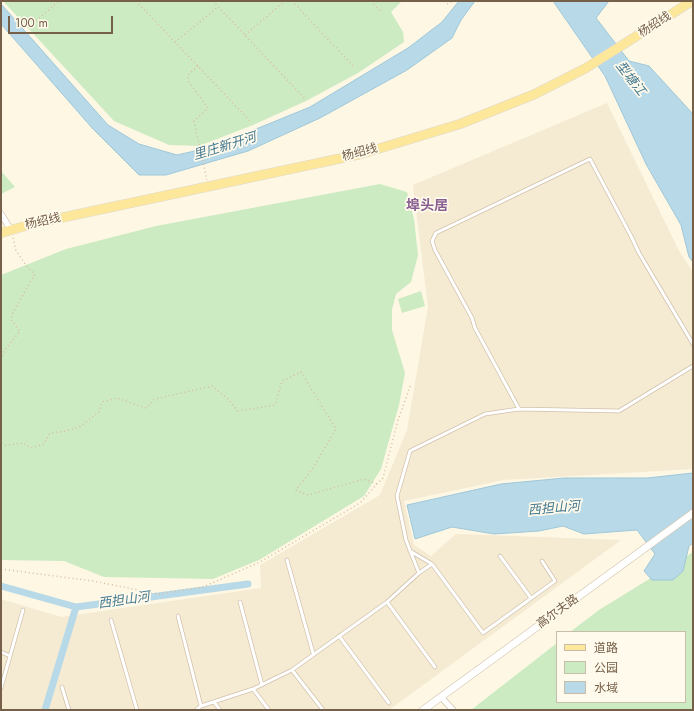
<!DOCTYPE html>
<html>
<head>
<meta charset="utf-8">
<style>
	body { margin:0 }
	#map { position:relative; width:694px; height:711px; overflow:hidden; background:#fdf7e4; font-family:Jost,"Noto Sans SC",sans-serif }
	canvas { display:block }
	.frame { position:absolute; inset:0; border:2px solid #766049; pointer-events:none }
	.legend { position:absolute; left:556px; top:631px; width:130px; height:72px; box-sizing:border-box; background:#fffaeb; border:1px solid #c8bcaa; margin:0; padding:5px 7px; list-style:none; font-size:12px; color:#766049 }
	.legend li { display:flex; align-items:center; gap:8px; height:20px }
	.legend b { width:20px; border:1px solid #c8bcaa }
	.scale { position:absolute; left:8px; top:16px; width:105px; height:18px; box-sizing:border-box; border:2px solid #766049; border-top:0; padding-left:5px; font-size:12px; line-height:14px; white-space:nowrap; color:#766049; -webkit-text-stroke:3px #fffaeb; paint-order:stroke }
</style>
</head>
<body>
<div id="map">
<canvas width="694" height="711"></canvas>
<div class="frame"></div>
<ul class="legend">
<li><b style="height:5px;background:#fde79b"></b>道路</li>
<li><b style="height:11px;background:#ccebc2"></b>公园</li>
<li><b style="height:11px;background:#b8d9e7"></b>水域</li>
</ul>
<div class="scale">100 m</div>
</div>
<script>
const c = document.querySelector('canvas').getContext('2d');
c.lineJoin = 'round';
function fillPath(path, color) { c.fillStyle = color; c.fill(path, 'evenodd'); }
const poly = rows => new Path2D(rows.map(r => 'M' + r).join(''));
function trace(path, color, width, dash) { c.strokeStyle = color; c.lineWidth = width; c.lineCap = dash ? 'butt' : 'round'; c.setLineDash(dash || []); c.stroke(path); }
function drawText(font, color, halo, rows, align = 'center') {
  c.font = font + ' Jost,"Noto Sans SC",sans-serif'; c.lineWidth = 3.5; c.setLineDash([]); c.textBaseline = 'middle'; c.strokeStyle = halo; c.fillStyle = color; for (const [text, x, y, turn = 0] of rows) {
    c.save(); c.translate(x, y); c.rotate((+turn || 0) * Math.PI / 180); c.textAlign = isNaN(turn) ? turn : align; if (halo) c.strokeText(text, 0, 0); c.fillText(text, 0, 0); c.restore();
  }
}
fillPath(poly([
	[607,103,679,251,693,272,693,469,503,480,404,501,414,545,431,556,456,534,621,540,389,710,1,710,1,599,61,617,261,588,260,565,380,495,407,430,428,307,413,185]
]), '#f5ead2');
fillPath(poly([
	[3,1,402,1,391,12,403,32,404,42,358,73,306,101,253,125,199,146,169,145,114,121],
	[1,171,15,187,1,194],
	[380,184,407,192,414,219,418,255,411,282,396,294,392,310,392,330,405,373,399,405,381,469,364,496,259,560,213,579,104,577,64,561,1,560,1,275,66,249,156,226],
	[421,291,425,306,402,313,398,299],
	[693,552,693,710,471,710,557,643,557,702,685,702,685,632,570,632,599,610]
]), '#ccebc2');
const water = poly([
	[459,1,475,1,461,20,452,38,407,70,320,118,248,151,166,175,139,175,93,129,1,24,1,4,108,125,139,144,177,155,212,147,310,107,408,48,442,22,459,1],
	[553,1,609,1,596,18,629,61,649,66,693,114,693,262,689,257,681,225,646,164,605,76,553,1],
	[693,473,693,543,689,546,683,571,673,580,652,580,644,571,655,554,637,530,584,534,563,526,539,531,494,534,452,527,415,539,407,505,501,484,564,478,647,478,693,473]
]);
fillPath(water, '#b8d9e7');
trace(water, '#9ec7d9', 1);
trace(poly([
	[1,586,76,607,248,584],
	[45,710,76,607]
]), '#b8d9e7', 7);
const service = poly([
	[519,409,475,328,472,318,435,250,432,241,436,233,590,159,631,236,639,253,693,344],
	[410,551,432,564,483,633,555,581,542,561],
	[500,556,531,598],
	[287,560,313,653],
	[419,573,406,540,397,496,410,451,485,414,519,409,619,411,693,366],
	[240,602,262,685],
	[387,602,435,667],
	[178,616,201,706],
	[111,620,137,710],
	[339,636,389,703],
	[1,652,10,656],
	[292,670,323,710],
	[62,687,69,710],
	[1,688,23,610],
	[253,689,269,710],
	[214,702,220,710],
	[196,710,201,706,253,689,292,670,387,602,419,573,432,564]
]);
const minor = poly([
	[1,214,11,230],
	[441,697,453,710]
]);
const tertiary = poly([
	[423,710,693,513]
]);
const primary = poly([
	[1,233,32,224,361,154,460,124,535,94,586,68,692,1]
]);
trace(service, '#d1c2ad', 4.5);
trace(minor, '#d1c2ad', 7);
trace(tertiary, '#d1c2ad', 8);
trace(primary, '#ded9d3', 10);
trace(poly([
	[136,1,250,121],
	[213,1,304,98],
	[292,1,355,68],
	[371,1,382,13],
	[444,1,448,4,452,1],
	[30,26,59,1],
	[245,35,285,1],
	[175,42,218,7],
	[198,66,188,75,188,81,208,108,194,121,207,180],
	[1,360,4,351,20,331,11,320,13,312,35,274,28,268,16,251,13,238],
	[1,446,23,443,31,448,44,444,50,433,66,431,81,426,99,412,102,402,117,398,146,408,155,399,212,386,228,399,238,411,275,405,282,381,301,372,336,429,313,468,296,490,308,495,364,479,377,484],
	[1,569,93,581,158,594,203,587,260,562,360,503,377,484,383,478,398,420,411,384]
]), '#d8bd9e', 1.5, [1, 3]);
trace(service, '#fff', 3);
trace(minor, '#fff', 5.5);
trace(tertiary, '#fff', 7);
trace(primary, '#fde79b', 9);
drawText('12px', '#766049', '#fffaeb', [
	["杨绍线",655,25,-33],
	["杨绍线",360,153,-15],
	["杨绍线",43,222,-13],
	["高尔夫路",558,612,-36]
]);
drawText('italic 13px', '#447991', '#fffaeb', [
	["型塘江",630,79,52],
	["里庄新开河",225,147,-17],
	["西担山河",554,509,-5],
	["西担山河",124,601,-8]
]);
drawText('bold 14px', '#8a6093', '#fffaeb', [
	["埠头居",427,207]
]);
</script>
</body>
</html>
